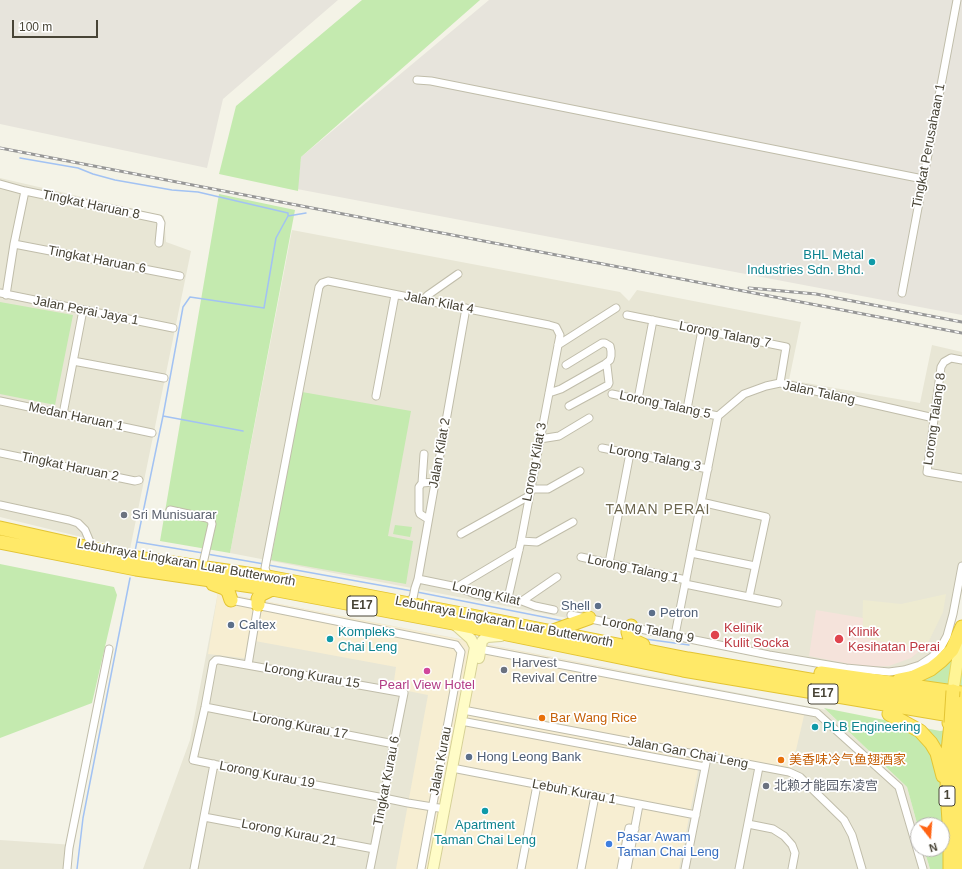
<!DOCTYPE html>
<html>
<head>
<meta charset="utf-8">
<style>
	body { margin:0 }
	#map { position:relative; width:962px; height:869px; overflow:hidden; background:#f4f3e7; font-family:Helvetica,sans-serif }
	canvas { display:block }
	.north { position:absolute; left:910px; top:817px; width:40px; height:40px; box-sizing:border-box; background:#fff; border:1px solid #b6b4af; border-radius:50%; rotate:163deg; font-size:11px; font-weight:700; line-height:16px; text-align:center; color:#484436 }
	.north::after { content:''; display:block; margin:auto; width:14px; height:18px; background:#ff6414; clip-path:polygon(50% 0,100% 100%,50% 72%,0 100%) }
	.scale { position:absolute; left:12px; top:20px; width:86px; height:18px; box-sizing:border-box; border:2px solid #484436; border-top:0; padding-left:5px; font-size:12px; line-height:14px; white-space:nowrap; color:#484436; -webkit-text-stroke:3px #fff; paint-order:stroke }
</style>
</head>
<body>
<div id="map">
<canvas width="962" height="869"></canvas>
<div class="north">N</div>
<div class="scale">100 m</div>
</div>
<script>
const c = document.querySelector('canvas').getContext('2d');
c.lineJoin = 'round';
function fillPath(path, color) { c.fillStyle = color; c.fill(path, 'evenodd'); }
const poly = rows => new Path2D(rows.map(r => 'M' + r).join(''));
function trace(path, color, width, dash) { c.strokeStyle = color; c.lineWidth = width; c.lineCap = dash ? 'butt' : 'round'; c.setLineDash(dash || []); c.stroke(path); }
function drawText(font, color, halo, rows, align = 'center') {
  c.font = font + ' Helvetica,"Noto Sans SC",sans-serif'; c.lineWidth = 3.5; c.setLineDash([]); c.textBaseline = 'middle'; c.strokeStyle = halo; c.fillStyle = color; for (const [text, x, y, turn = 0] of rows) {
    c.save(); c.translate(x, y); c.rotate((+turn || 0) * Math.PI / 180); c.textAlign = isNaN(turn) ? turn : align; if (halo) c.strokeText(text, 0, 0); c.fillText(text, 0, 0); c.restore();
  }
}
fillPath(poly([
	[0,178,164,216,166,242,191,251,130,549,0,517],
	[292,230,620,292,629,301,637,290,801,322,789,380,920,403,932,345,962,352,962,591,957,615,947,645,935,661,913,671,834,670,763,658,567,618,230,553],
	[218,592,826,710,907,787,918,827,918,849,924,849,930,869,143,869,190,740],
	[0,840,74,845,70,869,0,869]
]), '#e8e6d5');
fillPath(poly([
	[218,592,806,707,790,776,700,760,679,869,396,869,428,695,393,688,396,667,255,641,251,659,208,654]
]), '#f7eed2');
fillPath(poly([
	[0,0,338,0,223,99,207,168,0,124],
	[489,0,962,0,962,315,297,189,301,157]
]), '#e7e4dc');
fillPath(poly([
	[946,594,943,612,928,643,922,649,869,640,862,638,863,600,901,604]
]), '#eeebd1');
fillPath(poly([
	[816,610,863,618,862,638,922,649,911,658,889,666,864,667,809,656]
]), '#f5e3db');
fillPath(poly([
	[362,0,480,0,301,157,298,191,219,174,236,106],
	[219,194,295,210,230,553,160,541],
	[0,302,73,315,55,405,0,394],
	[302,392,411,411,388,536,413,541,406,584,271,560],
	[395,525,412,527,410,537,393,534],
	[0,564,114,587,117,595,92,703,0,738],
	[962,650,962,692,912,683],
	[824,708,940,731,962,728,962,854,943,859,943,869,930,869,924,849,942,849,942,825,918,825,918,827,907,787]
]), '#c4eaaf');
trace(poly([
	[20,158,78,168,93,174,115,180,172,190,198,192,288,213,288,216],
	[163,416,243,431],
	[137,542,203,553],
	[135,551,163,416,183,307,190,297,264,308,276,238,288,216,306,213],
	[207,554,264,564],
	[268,565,412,591],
	[417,592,564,621],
	[645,639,689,645],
	[77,869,83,818,130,578]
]), '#a2c2f3', 1.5);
const street = poly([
	[417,80,431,81,923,179],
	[0,184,25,191,159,219,161,223,159,243],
	[14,244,180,276],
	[0,293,173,328],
	[902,293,957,0],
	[6,295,14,244,25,191],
	[423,300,428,295,458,274],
	[627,315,786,347,780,383],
	[558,345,616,308],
	[962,360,951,358,944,362,941,367,927,472,962,478],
	[73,361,164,378],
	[549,393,561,389,605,364,610,360,611,356,611,351,610,346,605,343,602,343,566,365],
	[612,394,718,416],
	[376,396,395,295],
	[638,399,653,320],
	[0,401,152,433],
	[569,406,608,385,609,383,607,366,605,364],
	[687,409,702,330],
	[63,414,83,310],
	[540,439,559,436,589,418],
	[602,448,708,469],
	[0,453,135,481,139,480],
	[422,483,424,454],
	[530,489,548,489,580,471],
	[701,502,766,517,749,597],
	[0,505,69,520,78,523,85,530,93,549],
	[170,510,207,518,211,520,212,524,202,568],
	[428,519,420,514,419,511,419,487,422,483,435,482],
	[461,534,529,496],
	[521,541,537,542,573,522],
	[691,553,755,566],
	[581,557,686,580],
	[609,563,630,453],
	[268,577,265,568,319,287,322,283,328,281,549,325,556,327,560,335,521,541,508,598],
	[418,579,457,587,475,594,522,601,535,606,554,610],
	[685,584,778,603],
	[457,587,519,550],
	[231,600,456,645,461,652,421,869],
	[522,601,557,577],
	[406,603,413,598,415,588,418,579,466,308],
	[571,615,769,655,846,668,889,672,904,670,920,665,932,657,941,647,947,636,953,614,962,566],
	[675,635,718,416,744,394,766,386,780,383,934,418],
	[480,649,646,681,817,713,899,787,923,869],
	[248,665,258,605],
	[205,707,394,744],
	[463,710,789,772,800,777,844,820,852,835,862,869],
	[461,721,705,767],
	[452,768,696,815],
	[204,817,374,849],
	[748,824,773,829,784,836,792,845,795,853,792,869],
	[67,869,69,848,109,649],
	[194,869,214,764],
	[370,869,379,824,384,798,389,768,404,693,219,660,216,660,213,663,205,707,193,760,300,782,384,798,408,803,445,809],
	[521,869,537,785],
	[581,869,595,796],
	[621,869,629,828,635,829],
	[627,869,639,805],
	[685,869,706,763],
	[739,869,759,767]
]);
const secondary = poly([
	[479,658,482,641,484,639,487,637,501,636],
	[433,869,475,647,471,639,453,623]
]);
const primary = poly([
	[953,691,961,636]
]);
const highway = poly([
	[0,528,130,557,268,577,472,616,688,659,962,706],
	[0,542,136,569,272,589,453,623,683,670,962,717],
	[213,584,224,588,228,591,231,600],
	[258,605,258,599,260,595,272,589],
	[631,626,628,632,630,639,643,645],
	[553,631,589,618],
	[821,673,962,693],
	[899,680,914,677,931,669,941,661,952,650,962,627],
	[889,714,920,731,931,743,937,753,943,776],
	[949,723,960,725,957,765,960,869],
	[950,869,950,836,947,791,948,751,951,723]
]);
trace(street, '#c0bdaa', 9);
trace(secondary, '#d6d196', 12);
trace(primary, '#e8d962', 13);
trace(highway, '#e3c433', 15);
trace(street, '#fff', 7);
trace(secondary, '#fffcc7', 10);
trace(primary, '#fff596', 11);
trace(highway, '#ffe968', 13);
const rail = poly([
	[0,148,962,333],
	[749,288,816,294,962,322]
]);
trace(rail, '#979797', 3);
trace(rail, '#fff', 1.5, [4.5]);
const highwayBridge = poly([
	[951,723,953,691],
	[960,725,962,703]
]);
trace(highwayBridge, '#e3c433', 15, []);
trace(highwayBridge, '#ffe968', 13);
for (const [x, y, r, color] of [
	[872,262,4,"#0f9aa8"],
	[124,515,4,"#6b7280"],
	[598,606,4,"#5c6f8a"],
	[652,613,4,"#5c6f8a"],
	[231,625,4,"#5c6f8a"],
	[715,635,5,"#e0444e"],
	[330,639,4,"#0f9aa8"],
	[839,639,5,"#e0444e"],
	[504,670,4,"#6b7280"],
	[427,671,4,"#d1479c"],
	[542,718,4,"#e8710a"],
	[815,727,4,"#0f9aa8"],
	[469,757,4,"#5c6f8a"],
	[781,760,4,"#e8710a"],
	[766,786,4,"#6b7280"],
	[485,811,4,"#0f9aa8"],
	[609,844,4,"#3f7fe0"]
]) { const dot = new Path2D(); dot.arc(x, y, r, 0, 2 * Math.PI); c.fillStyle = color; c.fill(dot); trace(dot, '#fff', 1.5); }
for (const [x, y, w] of [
	[362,606,30],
	[823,694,30],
	[947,796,16]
]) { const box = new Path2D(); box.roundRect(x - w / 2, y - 10, w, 20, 3); c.fillStyle = '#fff'; c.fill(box); trace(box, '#484436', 1); }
drawText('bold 12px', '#484436', null, [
	["E17",362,606],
	["E17",823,694],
	["1",947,796]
]);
drawText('13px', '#484436', '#fff', [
	["Tingkat Perusahaan 1",929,146,-79],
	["Tingkat Haruan 8",91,205,12],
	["Tingkat Haruan 6",97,260,11],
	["Jalan Kilat 4",439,303,11],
	["Jalan Perai Jaya 1",86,311,11],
	["Lorong Talang 7",725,335,11],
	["Jalan Talang",819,393,12],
	["Lorong Talang 5",665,405,12],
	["Medan Haruan 1",76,417,12],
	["Lorong Talang 8",935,419,-82],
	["Jalan Kilat 2",440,453,-80],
	["Lorong Talang 3",655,458,11],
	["Lorong Kilat 3",535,462,-79],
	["Tingkat Haruan 2",70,467,12],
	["Lebuhraya Lingkaran Luar Butterworth",186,563,10],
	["Lorong Talang 1",633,569,12],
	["Lorong Kilat",486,594,13],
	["Lebuhraya Lingkaran Luar Butterworth",504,622,11],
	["Lorong Talang 9",648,630,11],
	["Lorong Kurau 15",312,676,10],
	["Lorong Kurau 17",300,726,11],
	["Jalan Gan Chai Leng",688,753,11],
	["Jalan Kurau",441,761,-79],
	["Lorong Kurau 19",267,775,11],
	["Tingkat Kurau 6",387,781,-79],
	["Lebuh Kurau 1",574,792,11],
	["Lorong Kurau 21",289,833,11]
]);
drawText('13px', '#0d838f', '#fff', [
	["BHL Metal",864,255,"right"],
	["Industries Sdn. Bhd.",864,270,"right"],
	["Kompleks",338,632],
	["Chai Leng",338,647],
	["PLB Engineering",823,727],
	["Apartment",485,825,"center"],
	["Taman Chai Leng",485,840,"center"]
], 'left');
drawText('13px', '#5b616d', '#fff', [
	["Sri Munisuarar",132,515],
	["Harvest",512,663],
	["Revival Centre",512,678],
	["北赖才能园东凌宫",774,786]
], 'left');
drawText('13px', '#4e5e75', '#fff', [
	["Shell",590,606,"right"],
	["Petron",660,613],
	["Caltex",239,625],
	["Hong Leong Bank",477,757]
], 'left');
drawText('13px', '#be3a42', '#fff', [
	["Kelinik",724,628],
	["Kulit Socka",724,643],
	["Klinik",848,632],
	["Kesihatan Perai",848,647]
], 'left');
drawText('13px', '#b23c85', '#fff', [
	["Pearl View Hotel",427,685]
]);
drawText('13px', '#c56008', '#fff', [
	["Bar Wang Rice",550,718],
	["美香味冷气鱼翅酒家",789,760]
], 'left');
drawText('13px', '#366cbe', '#fff', [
	["Pasar Awam",617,837],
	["Taman Chai Leng",617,852]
], 'left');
c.letterSpacing = '1px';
drawText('14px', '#6b654d', '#fff', [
	["TAMAN PERAI",658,510]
]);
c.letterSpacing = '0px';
</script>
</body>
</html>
